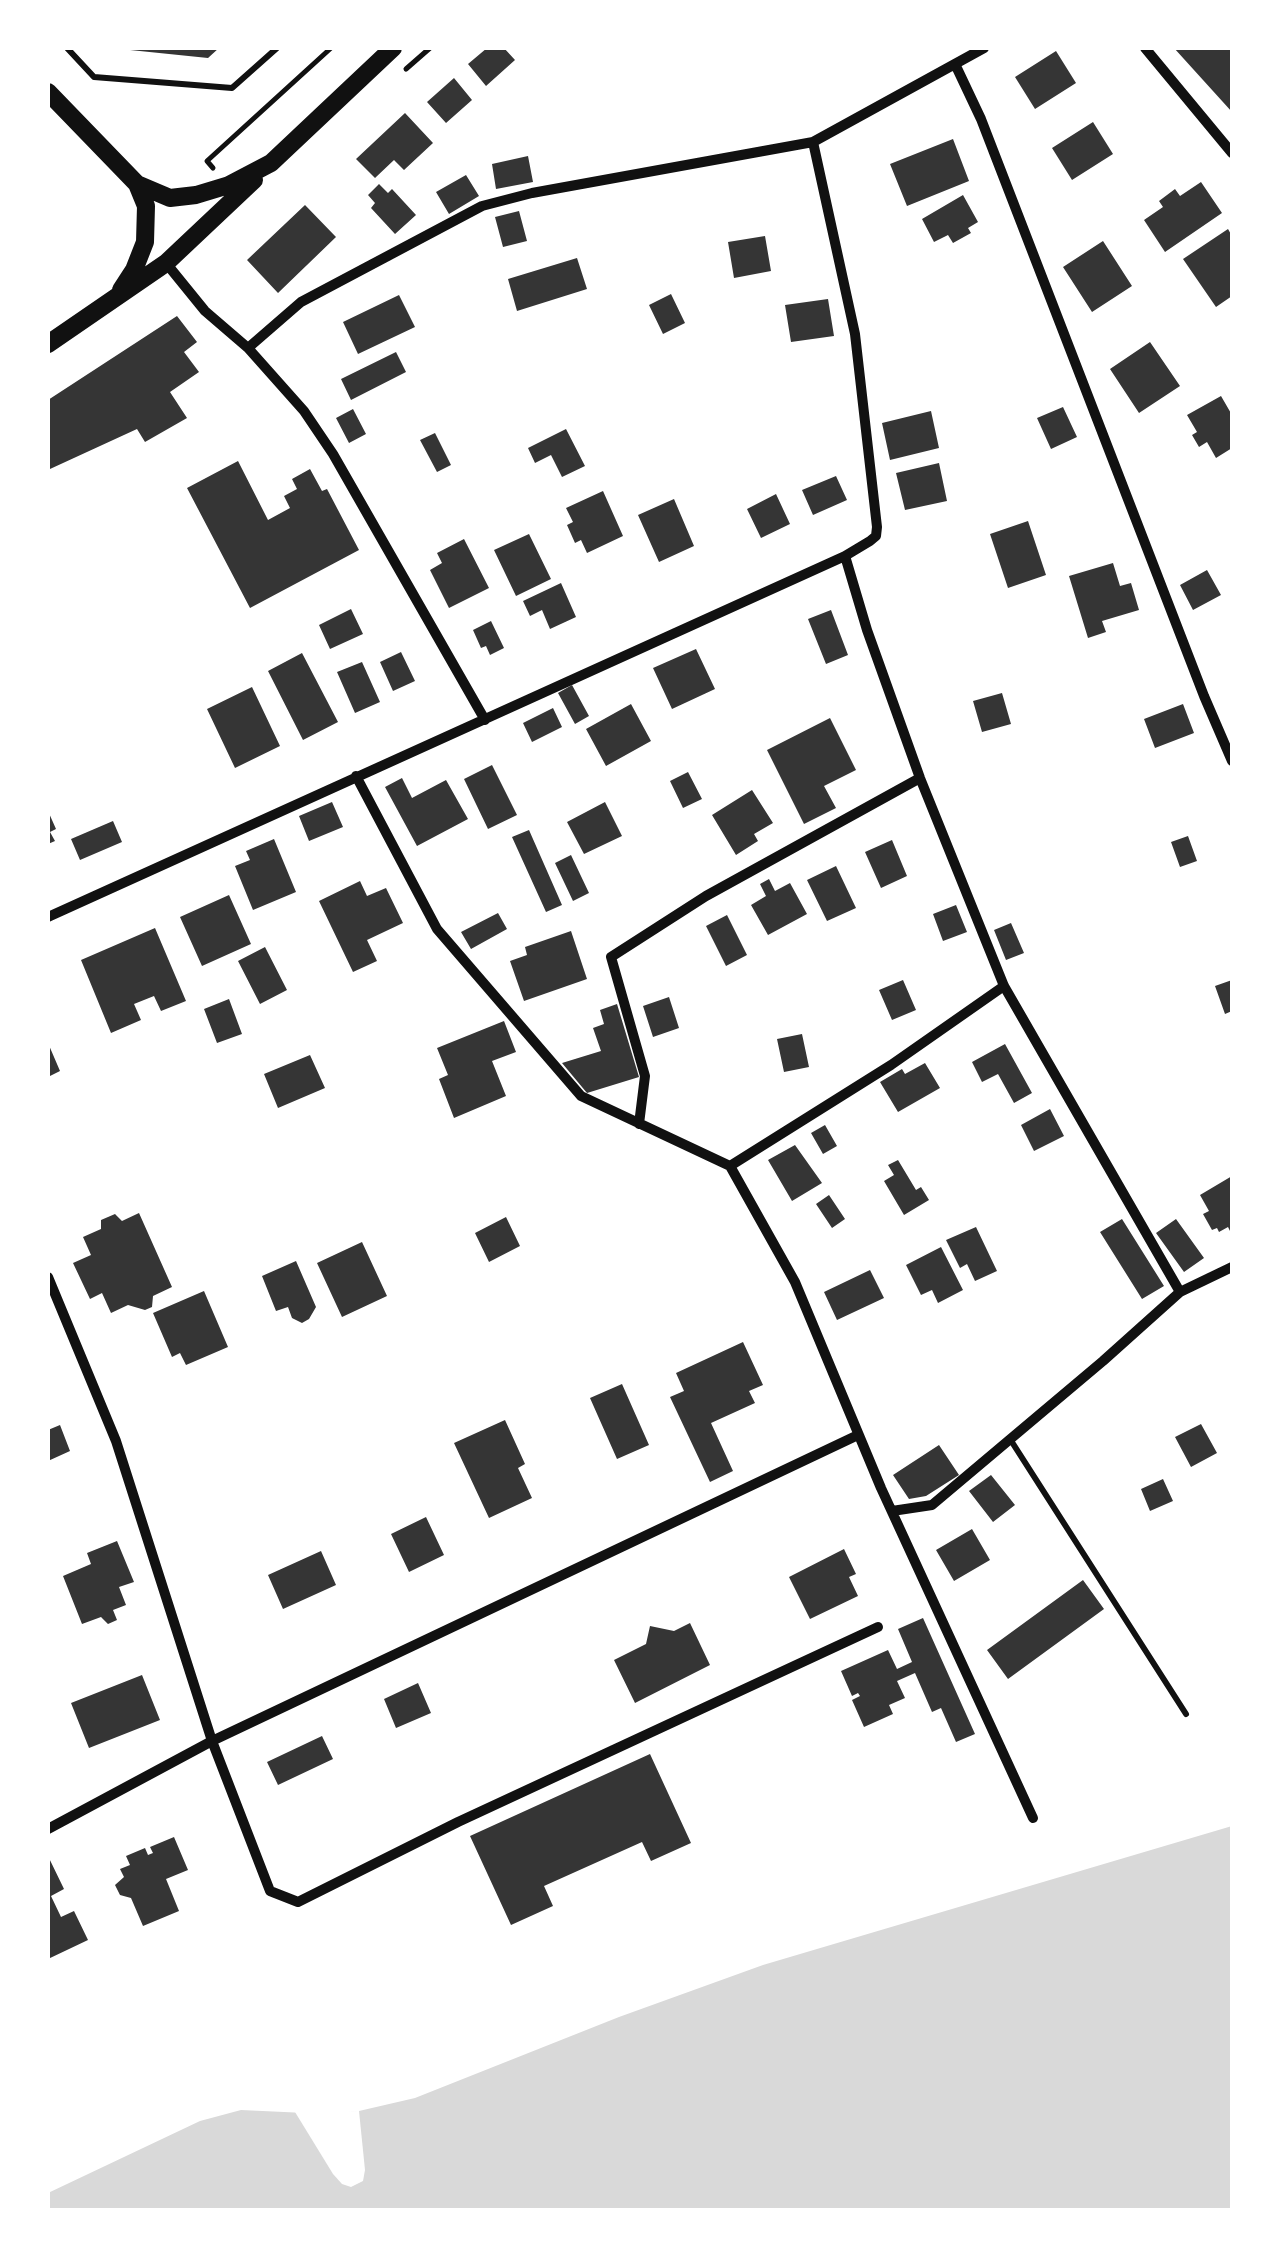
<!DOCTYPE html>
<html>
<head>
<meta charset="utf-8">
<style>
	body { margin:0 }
	#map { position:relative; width:1280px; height:2258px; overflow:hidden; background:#fff; font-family:"Work Sans",sans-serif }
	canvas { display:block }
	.frame { position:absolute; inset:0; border:50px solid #fff; pointer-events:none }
</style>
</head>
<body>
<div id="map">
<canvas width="1280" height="2258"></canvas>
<div class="frame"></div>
</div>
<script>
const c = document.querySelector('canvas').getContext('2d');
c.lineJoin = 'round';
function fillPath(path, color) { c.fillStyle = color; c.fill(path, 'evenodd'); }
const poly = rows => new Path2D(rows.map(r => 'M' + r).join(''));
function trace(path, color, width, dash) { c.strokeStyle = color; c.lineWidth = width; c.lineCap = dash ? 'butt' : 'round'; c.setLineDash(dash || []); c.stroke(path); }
fillPath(poly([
	[1232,1826,1232,2210,48,2210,48,2193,200,2121,241,2110,327,2114,359,2111,415,2098,619,2017,763,1965]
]), '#d9d9d9');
fillPath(poly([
	[359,2111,365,2170,363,2181,351,2187,342,2184,333,2174,295,2112]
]), '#fff');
fillPath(poly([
	[130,48,219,48,208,58,130,50],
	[487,48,504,48,515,60,486,86,468,64],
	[1174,48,1232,48,1232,112],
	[1056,51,1076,83,1035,109,1015,77],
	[454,78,472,100,446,123,427,102],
	[405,113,433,143,404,170,394,160,375,178,356,159],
	[1093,122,1113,154,1072,180,1052,148],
	[953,139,969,181,907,206,890,164],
	[528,156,533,182,496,189,492,164],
	[466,175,479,196,449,214,436,192],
	[1201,182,1222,213,1165,252,1144,220,1163,207,1159,201,1175,189,1180,196],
	[379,184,388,193,392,189,416,215,395,234,371,208,375,203,368,195],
	[963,195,978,222,968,228,971,233,953,243,948,235,934,242,922,219],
	[305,205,336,237,278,293,247,260],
	[519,211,527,241,503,247,495,217],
	[1228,229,1232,236,1232,296,1216,307,1183,259],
	[765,236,771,271,734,278,728,242],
	[1103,241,1132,286,1092,312,1063,267],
	[577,258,587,289,517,311,508,279],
	[671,294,685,323,663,334,649,305],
	[399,295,415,327,358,354,343,322],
	[828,299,834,336,791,342,785,305],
	[177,316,197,342,184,352,199,372,170,392,187,418,145,442,137,429,50,469,48,400],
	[1150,342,1180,386,1139,413,1110,369],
	[396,352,406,372,351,400,341,379],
	[1221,396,1232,415,1232,448,1216,458,1207,442,1199,447,1192,435,1197,432,1187,415],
	[1063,407,1077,437,1051,449,1037,418],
	[353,409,366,434,349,443,336,418],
	[931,411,939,448,890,460,882,423],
	[566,429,585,466,562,477,551,455,535,463,528,448],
	[435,433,451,465,437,472,420,440],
	[238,461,268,520,290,508,284,496,297,489,292,479,310,469,322,491,327,489,359,550,250,608,187,488],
	[939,463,947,501,905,510,896,473],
	[836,476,847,500,813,515,802,490],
	[603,491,623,536,587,553,581,540,575,543,567,525,573,522,566,508],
	[776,494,790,524,761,538,747,509],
	[674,499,694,546,659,562,638,515],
	[1028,521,1046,575,1008,588,990,534],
	[529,534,551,579,516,596,494,550],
	[464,539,489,588,449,608,430,570,442,563,437,553],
	[1113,563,1120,586,1131,583,1139,610,1102,621,1106,632,1088,638,1069,576],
	[1207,570,1221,595,1193,610,1180,585],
	[561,583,576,617,550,629,542,610,530,616,523,601],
	[351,609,363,634,330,649,319,625],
	[831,610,848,655,826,664,808,619],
	[491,621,504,648,490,655,486,646,481,648,473,630],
	[696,649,715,689,672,709,653,668],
	[401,652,415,681,393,691,380,662],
	[302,653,338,722,303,740,268,671],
	[362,662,380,702,355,713,337,672],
	[572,685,589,716,575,724,558,693],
	[252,687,280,746,235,768,207,709],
	[1002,693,1011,724,982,732,973,701],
	[631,704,651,741,606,766,586,729],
	[1183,704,1194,733,1155,748,1144,719],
	[553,708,562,727,532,742,523,723],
	[830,718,856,770,824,786,836,808,804,824,767,750],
	[492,765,517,815,488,829,464,779],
	[688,772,702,799,683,808,670,781],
	[402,778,412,798,446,780,468,819,417,846,385,787],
	[752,790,773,823,754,834,758,841,736,855,712,815],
	[332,802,343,827,309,841,299,816],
	[605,802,622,836,584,854,567,822],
	[48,811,56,829,50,832,55,841,48,844],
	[113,821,122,842,80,860,71,839],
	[529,830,562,905,546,912,512,837],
	[1188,836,1197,861,1180,867,1171,842],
	[274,839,296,892,253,910,235,866,250,860,246,851],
	[892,840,907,876,881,888,865,852],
	[571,855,589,893,573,901,555,863],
	[836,866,856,908,827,921,807,880],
	[769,879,775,891,790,883,807,914,768,935,751,905,766,896,760,884],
	[360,881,367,896,386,888,403,923,367,940,377,961,353,972,319,901],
	[229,895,251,944,202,966,180,917],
	[956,905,967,932,943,941,933,914],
	[498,913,507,929,471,949,461,932],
	[727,915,747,955,726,966,706,926],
	[1011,923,1024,953,1006,960,994,930],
	[155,928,186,1001,161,1011,154,996,134,1004,141,1020,111,1033,81,960],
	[571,931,587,979,524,1001,510,961,527,955,525,947],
	[265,947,287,990,260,1004,238,961],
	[903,980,916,1010,892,1020,879,990],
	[1232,980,1232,1011,1225,1014,1215,986],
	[669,997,679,1028,653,1037,643,1006],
	[229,999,242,1034,217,1043,204,1009],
	[617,1004,639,1077,587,1093,562,1063,601,1051,593,1028,604,1024,600,1010],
	[504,1021,516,1052,492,1061,506,1096,454,1118,439,1079,448,1075,437,1048],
	[802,1034,809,1067,784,1072,777,1039],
	[48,1043,60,1071,48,1077],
	[1005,1044,1032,1093,1014,1103,998,1074,982,1082,972,1062],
	[310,1055,325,1088,278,1108,264,1074],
	[925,1063,940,1088,898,1112,880,1082,902,1069,905,1074],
	[1050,1109,1064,1136,1034,1151,1021,1125],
	[825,1125,837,1146,823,1154,811,1133],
	[795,1145,822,1183,792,1201,768,1160],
	[898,1160,916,1190,921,1187,929,1200,904,1215,884,1181,894,1175,888,1165],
	[1232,1176,1232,1235,1228,1227,1219,1232,1217,1228,1212,1230,1203,1214,1209,1211,1200,1195],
	[829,1195,845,1219,832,1228,816,1204],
	[139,1213,172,1287,153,1296,152,1307,145,1310,128,1305,111,1313,102,1293,90,1299,73,1263,91,1255,83,1237,101,1229,101,1220,115,1214,122,1221],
	[506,1217,520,1246,489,1262,475,1233],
	[1122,1219,1164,1286,1142,1299,1100,1232],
	[1176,1219,1204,1258,1184,1272,1156,1233],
	[976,1227,997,1271,975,1281,967,1264,960,1268,946,1240],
	[362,1242,387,1296,342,1317,317,1263],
	[941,1247,963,1290,938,1303,932,1290,921,1295,906,1265],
	[296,1261,316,1307,309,1319,302,1323,292,1318,288,1307,276,1311,262,1276],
	[870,1270,884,1298,837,1320,824,1292],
	[204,1291,228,1347,186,1365,180,1353,172,1357,153,1313],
	[743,1342,763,1385,749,1391,755,1403,711,1423,733,1471,710,1482,670,1397,684,1391,676,1373],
	[622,1384,649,1445,617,1459,590,1398],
	[505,1420,525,1464,518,1468,532,1498,489,1518,454,1443],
	[1201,1424,1217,1453,1191,1467,1175,1437],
	[60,1425,70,1451,48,1461,48,1430],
	[939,1445,959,1475,926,1496,909,1499,893,1475],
	[991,1475,1015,1505,993,1522,969,1491],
	[1163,1479,1173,1501,1150,1511,1141,1489],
	[426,1517,444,1555,409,1572,391,1534],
	[972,1529,990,1560,954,1581,936,1550],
	[117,1541,134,1582,119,1587,126,1605,113,1610,117,1620,108,1624,101,1617,82,1624,63,1576,91,1564,87,1553],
	[844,1549,856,1574,849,1577,858,1596,810,1619,789,1577],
	[321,1551,336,1585,283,1609,268,1575],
	[1083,1580,1104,1609,1008,1679,987,1650],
	[923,1618,975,1734,956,1742,941,1708,932,1712,915,1673,897,1681,905,1698,889,1705,893,1714,864,1727,852,1700,860,1696,858,1693,852,1696,841,1671,888,1650,897,1669,912,1662,898,1629],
	[690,1623,710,1665,635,1703,614,1660,646,1644,650,1626,674,1631],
	[142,1675,160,1720,89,1748,71,1703],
	[418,1683,431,1713,396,1728,384,1699],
	[322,1736,333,1759,278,1785,267,1762],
	[650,1754,691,1843,651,1861,642,1842,544,1886,553,1906,511,1925,470,1836],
	[174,1837,188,1870,166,1879,179,1911,143,1926,131,1898,120,1895,115,1885,124,1877,120,1869,130,1865,126,1856,145,1848,148,1855,153,1853,150,1847],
	[48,1856,64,1889,51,1896,61,1917,74,1911,88,1940,48,1959]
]), '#353535');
trace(poly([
	[406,69,430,48],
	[213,168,207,161,331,48]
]), '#111', 5);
trace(poly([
	[67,48,94,77,232,88,277,48],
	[1010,1439,1186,1714]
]), '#111', 6);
trace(poly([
	[1145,48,1232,153],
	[955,64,981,119,1204,696,1232,761],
	[813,142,855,334,877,527,876,536,870,541,845,556,867,630,920,778,1004,986,1180,1292],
	[166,263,205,311,248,348,304,411,333,454,485,720],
	[248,348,301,302,482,206,532,193,813,142,984,48],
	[356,776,437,929,581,1096,730,1166],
	[48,917,845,556],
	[639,1124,645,1076,611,957,706,896,920,778],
	[730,1166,795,1282,881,1488,1033,1818],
	[730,1166,891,1065,1004,986],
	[48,1277,116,1441,212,1741,270,1891,298,1902,458,1822,878,1627],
	[892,1511,932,1505,1103,1361,1180,1292,1232,1267],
	[48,1829,212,1741,858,1435]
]), '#111', 10);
trace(poly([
	[48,92,137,184,170,198,196,195,229,185,271,163,393,48],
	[121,290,134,270,145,242,146,206,137,184],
	[48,344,166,263,254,180]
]), '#111', 18);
</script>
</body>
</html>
